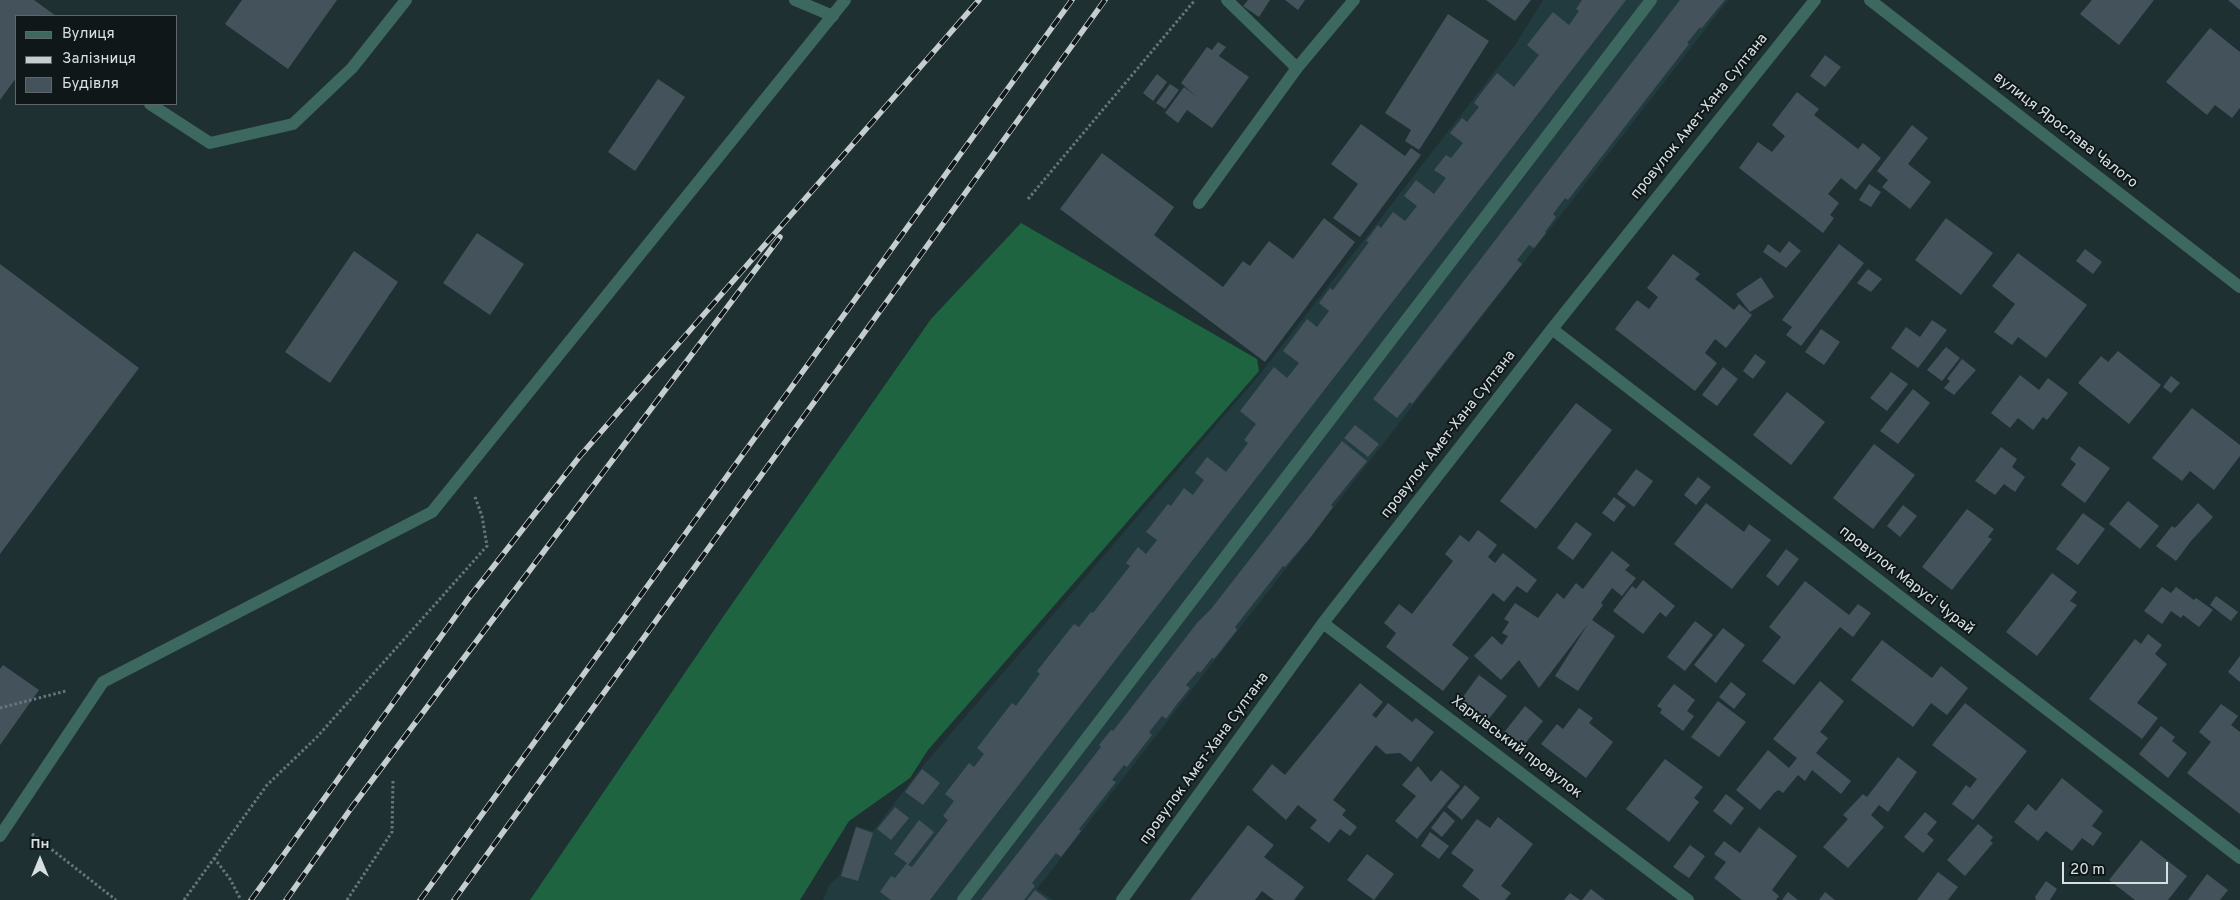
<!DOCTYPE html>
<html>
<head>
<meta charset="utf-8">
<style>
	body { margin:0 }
	#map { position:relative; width:2240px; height:900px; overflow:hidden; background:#1f3032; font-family:Overpass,sans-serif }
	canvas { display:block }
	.legend { position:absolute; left:15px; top:15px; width:162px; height:90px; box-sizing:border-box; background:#0f1718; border:1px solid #5f6768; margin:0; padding:6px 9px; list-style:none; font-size:15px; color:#d6e0e1 }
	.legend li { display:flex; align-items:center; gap:10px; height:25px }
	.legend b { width:25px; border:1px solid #5f6768 }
	.north { position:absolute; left:15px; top:835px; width:50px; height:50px; -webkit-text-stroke:4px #0f1718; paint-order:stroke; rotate:0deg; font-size:14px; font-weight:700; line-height:20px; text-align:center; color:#d6e0e1 }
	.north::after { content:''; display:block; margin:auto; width:18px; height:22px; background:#d6e0e1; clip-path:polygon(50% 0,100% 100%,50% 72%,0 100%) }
	.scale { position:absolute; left:2062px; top:862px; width:106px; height:22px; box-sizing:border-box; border:2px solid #d6e0e1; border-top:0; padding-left:6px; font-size:15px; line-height:18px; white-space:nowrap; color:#d6e0e1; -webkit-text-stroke:4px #0f1718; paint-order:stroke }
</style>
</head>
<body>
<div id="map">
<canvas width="2240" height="900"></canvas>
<ul class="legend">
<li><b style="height:6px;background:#3c6860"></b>Вулиця</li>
<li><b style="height:6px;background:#c4cecf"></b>Залізниця</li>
<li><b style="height:14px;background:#44535b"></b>Будівля</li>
</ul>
<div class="north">Пн</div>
<div class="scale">20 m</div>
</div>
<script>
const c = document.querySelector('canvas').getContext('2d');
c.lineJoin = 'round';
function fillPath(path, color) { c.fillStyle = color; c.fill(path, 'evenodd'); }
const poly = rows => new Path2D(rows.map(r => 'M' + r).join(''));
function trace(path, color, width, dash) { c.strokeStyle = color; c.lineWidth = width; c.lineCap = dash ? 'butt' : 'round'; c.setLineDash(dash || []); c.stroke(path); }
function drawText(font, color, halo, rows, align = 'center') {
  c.font = font + ' Overpass,sans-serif'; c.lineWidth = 4; c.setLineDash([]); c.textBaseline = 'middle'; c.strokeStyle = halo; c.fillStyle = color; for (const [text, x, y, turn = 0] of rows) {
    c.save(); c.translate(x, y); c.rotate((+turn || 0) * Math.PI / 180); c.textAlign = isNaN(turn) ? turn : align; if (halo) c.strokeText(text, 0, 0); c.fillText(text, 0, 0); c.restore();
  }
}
fillPath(poly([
	[1543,0,1728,0,1037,889,1053,900,823,900,829,885,840,875,856,826,873,831,922,767,1260,374,1515,45]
]), '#223b3e');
fillPath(poly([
	[1021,223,1257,359,1259,371,928,750,910,778,849,821,800,900,530,900,725,614,931,319]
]), '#1e6440');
fillPath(poly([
	[0,0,34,0,56,16,16,16,16,78,0,100],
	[242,0,337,0,288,69,225,24],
	[1248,0,1270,0,1259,17,1243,6],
	[1285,0,1305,0,1298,10],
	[1486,0,1531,0,1515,21],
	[1582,0,1626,0,939,888,930,900,891,900,880,892,891,876,895,878,907,863,894,854,919,820,934,832,908,865,912,867,948,820,943,816,954,801,945,794,969,763,974,767,984,754,977,748,1012,703,1016,706,1040,674,1037,671,1074,624,1079,627,1091,612,1093,613,1130,566,1126,563,1138,547,1146,554,1157,540,1146,532,1168,504,1171,506,1184,488,1193,495,1204,480,1195,473,1207,457,1226,472,1248,443,1244,440,1256,424,1240,411,1274,367,1287,378,1299,363,1283,351,1307,319,1317,327,1329,311,1319,303,1330,288,1333,290,1369,242,1366,241,1378,225,1381,228,1393,212,1405,221,1417,206,1404,196,1416,180,1434,194,1446,178,1434,170,1446,155,1451,158,1463,143,1450,133,1462,118,1467,122,1479,107,1474,103,1485,88,1497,73,1514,87,1539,55,1527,45,1553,12,1569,25,1579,11,1576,9],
	[1680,0,1725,0,1701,29,1700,27,1687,43,1689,44,1568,200,1565,198,1553,214,1556,217,1545,232,1546,233,1534,248,1529,245,1517,260,1522,264,1412,404,1410,402,1397,418,1373,399],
	[2092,0,2154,0,2119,45,2080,14],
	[2228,0,2240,0,2240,10],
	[1448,14,1489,41,1419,150,1405,141,1411,130,1385,113],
	[2210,28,2240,52,2240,108,2232,118,2215,105,2207,115,2166,82],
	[1218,42,1226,47,1219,56,1249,77,1212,128,1187,110,1178,123,1165,113,1184,87,1197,97,1181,83,1207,47,1212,50],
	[1825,55,1841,67,1825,87,1810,76],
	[1157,74,1167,82,1153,101,1143,93],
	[658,79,685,97,635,171,608,152],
	[1170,84,1179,90,1165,109,1156,103],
	[1797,92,1819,109,1814,115,1858,149,1863,143,1881,158,1856,190,1841,178,1828,194,1839,203,1830,215,1834,218,1823,233,1739,168,1758,142,1772,152,1785,136,1772,125],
	[1361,124,1405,156,1411,148,1421,155,1360,237,1333,218,1358,184,1331,164],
	[1912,125,1928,138,1908,164,1931,182,1910,209,1882,187,1888,180,1877,171],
	[1102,153,1174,207,1154,235,1223,287,1243,261,1250,266,1269,241,1293,259,1324,218,1355,242,1265,362,1060,209],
	[1869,184,1881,192,1871,207,1859,200],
	[1946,218,1993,253,1961,295,1915,260],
	[477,233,524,264,490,315,443,283],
	[1789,241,1801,251,1786,268,1763,252,1768,244,1780,253],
	[1839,244,1864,263,1801,346,1786,335,1792,327,1782,320],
	[2085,249,2102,262,2093,274,2076,261],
	[354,251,398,282,330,383,285,352],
	[2018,253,2087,305,2046,358,2018,337,2012,345,1994,332,2015,304,1992,286],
	[1673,254,1700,274,1695,279,1734,310,1739,304,1752,315,1726,348,1715,339,1705,353,1717,363,1695,391,1615,329,1637,300,1649,309,1658,297,1647,288],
	[0,264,139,368,0,554],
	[1868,269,1882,279,1871,292,1857,283],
	[1761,277,1774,297,1750,312,1736,294],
	[1932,320,1947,330,1918,368,1891,348,1906,327,1920,337],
	[1821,329,1840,342,1824,365,1805,352],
	[1946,347,1960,358,1942,381,1927,370],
	[2118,351,2161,385,2129,424,2078,383,2101,356,2108,362],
	[1755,354,1766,362,1753,379,1743,371],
	[1962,359,1976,370,1954,395,1944,388,1950,381,1947,379],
	[1723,367,1738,379,1717,406,1702,395],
	[1891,372,1908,384,1887,411,1870,398],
	[2020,375,2039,390,2048,378,2068,393,2047,420,2043,417,2033,430,2018,418,2010,428,1991,413],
	[2171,376,2180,383,2171,393,2163,387],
	[1913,389,1930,403,1898,444,1880,431],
	[1787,392,1825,422,1791,465,1753,435],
	[1576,403,1612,430,1536,529,1500,501],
	[2192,408,2240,445,2240,456,2214,490,2190,471,2182,481,2152,458],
	[1355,425,1379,444,1368,457,1344,438],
	[1342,441,1367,461,1331,505,1333,507,1310,538,1285,567,1283,566,1235,627,1237,630,1214,659,1212,658,1200,673,1198,671,1186,685,1190,688,1177,704,1166,719,1162,716,1149,732,1152,735,1127,767,1124,765,1112,780,1116,782,1079,829,1081,831,1061,857,1056,853,1032,883,1035,886,1024,900,981,900,1101,747,1099,745,1111,730,1113,731,1197,623,1211,609],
	[1874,444,1915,475,1873,529,1833,498],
	[2079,446,2110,468,2085,503,2061,485,2076,464,2070,459],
	[2001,447,2017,459,2012,467,2025,477,2015,492,2004,484,1995,495,1975,481],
	[1636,469,1653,481,1634,507,1617,494],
	[1698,477,1711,487,1696,505,1684,495],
	[1614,497,1626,506,1614,522,1602,513],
	[2128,501,2159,526,2140,549,2109,524],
	[1706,503,1744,532,1749,524,1771,540,1732,589,1674,544],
	[2198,503,2213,517,2191,541,2176,561,2156,546,2172,526,2175,528],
	[1903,505,1917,516,1900,537,1887,526],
	[1967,509,1994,529,1988,537,1992,539,1952,590,1922,567],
	[2083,513,2105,529,2078,565,2056,549],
	[1576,522,1592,534,1573,560,1557,548],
	[1478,530,1497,545,1488,557,1495,563,1503,553,1537,580,1527,593,1517,586,1504,602,1493,593,1452,645,1469,658,1443,691,1386,647,1396,633,1384,623,1399,604,1412,614,1453,561,1445,554,1460,535,1469,542],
	[1786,549,1799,559,1778,586,1766,576],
	[1612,551,1630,565,1625,570,1636,578,1622,596,1612,588,1601,603,1603,605,1592,620,1615,636,1578,691,1555,676,1588,624,1539,688,1519,660,1501,680,1474,656,1492,636,1502,645,1508,636,1502,633,1509,622,1504,619,1515,603,1538,618,1557,593,1564,599,1576,583,1583,589],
	[2052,573,2077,592,2070,601,2077,605,2037,656,2006,632],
	[1643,580,1675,606,1666,617,1660,612,1643,634,1613,611,1632,586,1636,589],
	[1805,581,1849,615,1858,604,1871,613,1853,637,1840,627,1794,685,1762,661,1781,637,1769,627],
	[2162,587,2171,593,2176,587,2194,600,2196,598,2213,610,2199,627,2183,615,2181,618,2171,611,2162,624,2144,611],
	[2216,596,2238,612,2231,621,2210,605],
	[1695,621,1713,635,1685,671,1667,657],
	[1723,628,1745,645,1716,683,1694,665],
	[2148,634,2162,645,2155,654,2167,664,2137,703,2158,718,2142,739,2089,699,2135,639,2141,644],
	[1882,640,1932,678,1941,666,1968,688,1947,715,1931,703,1913,727,1851,680],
	[2240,656,2240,682,2228,672],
	[3,665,39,690,0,745,0,669],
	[1479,675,1507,696,1487,721,1460,701],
	[1820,681,1844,701,1820,732,1828,738,1816,753,1851,781,1841,794,1812,770,1805,781,1798,775,1783,793,1779,790,1775,792,1760,810,1736,790,1768,750,1789,768,1797,758,1773,739],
	[1731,682,1746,694,1734,709,1719,697],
	[1360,683,1383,702,1372,715,1376,718,1388,703,1412,722,1416,718,1434,732,1411,762,1400,753,1386,754,1376,745,1333,800,1346,810,1342,815,1357,827,1350,836,1340,829,1329,843,1310,828,1317,820,1298,805,1286,820,1252,790,1272,764,1285,775],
	[1674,684,1695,700,1687,711,1694,716,1683,731,1660,713,1662,709,1657,706],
	[1718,701,1746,722,1719,757,1691,737],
	[1965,703,2027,751,1973,820,1952,804,1966,785,1970,788,1977,779,1932,745],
	[2221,704,2238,716,2231,725,2240,732,2240,814,2187,773,2211,742,2199,732],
	[1525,706,1543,721,1520,750,1502,735],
	[1579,708,1593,718,1589,723,1613,742,1586,778,1541,744,1557,724,1563,729],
	[2161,726,2175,737,2172,741,2187,753,2168,778,2139,754],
	[1898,757,1917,772,1888,812,1879,805,1871,815,1884,827,1848,868,1823,847,1848,819,1843,815,1863,794,1867,797],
	[1665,759,1703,787,1694,798,1699,802,1669,842,1626,809],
	[1418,766,1431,782,1441,770,1460,786,1417,839,1395,821,1416,796,1402,785],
	[922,769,940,783,923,805,905,792],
	[2062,778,2103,811,2092,826,2102,833,2093,846,2082,838,2072,851,2046,831,2038,841,2014,822,2028,804,2036,811],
	[1465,785,1480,798,1462,820,1447,807],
	[1726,794,1744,808,1731,825,1713,811],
	[895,807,909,818,891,840,877,829],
	[1444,811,1455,821,1442,837,1431,828],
	[1925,812,1937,822,1927,834,1934,840,1923,853,1904,837],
	[1498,817,1533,844,1501,886,1511,893,1505,900,1480,900,1462,886,1474,870,1451,853,1477,819,1490,828],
	[1978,824,1993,837,1990,841,1993,843,1965,876,1947,860],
	[1248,825,1274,845,1264,857,1304,887,1294,900,1274,900,1262,891,1255,900,1190,900],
	[856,827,873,833,858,881,841,876],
	[1759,827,1797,856,1772,890,1779,896,1776,900,1742,900,1714,878,1726,862,1714,854,1724,841,1740,853],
	[1430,832,1449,846,1439,859,1421,846],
	[2141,840,2187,876,2168,900,2135,900,2109,880],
	[1690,845,1705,856,1689,878,1673,867],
	[1367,854,1394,874,1374,900,1347,880],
	[1938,872,1958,887,1948,900,1917,900],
	[2207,874,2228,890,2220,900,2188,900],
	[2046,881,2057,889,2050,900,2036,900,2035,897],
	[1591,889,1605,900,1582,900],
	[1035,890,1048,900,1027,900],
	[1788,892,1798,900,1782,900],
	[1825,892,1835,900,1819,900],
	[1570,893,1580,900,1564,900]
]), '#44535b');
trace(poly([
	[1028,199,1195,0],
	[0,708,66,691],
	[32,834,116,900],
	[214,858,230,879,241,900],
	[184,900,267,785,317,737,487,546,482,516,475,497],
	[347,900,392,832,393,780]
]), '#687678', 3, [2.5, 2.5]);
trace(poly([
	[795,0,833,16],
	[1297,68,1354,0],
	[150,104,210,143,293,124,352,68,406,0],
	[1199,203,1297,68,1227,0],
	[963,900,1651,0]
]), '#3c6860', 12);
trace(poly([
	[1870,0,2240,287],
	[1552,329,2240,858],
	[1323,623,1688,900],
	[0,836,103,682,432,512,845,0],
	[1122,900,1323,623,1552,329,1815,0]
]), '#3c6860', 12);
const rail = poly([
	[251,900,468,599,580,456,979,0],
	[286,900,352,807,780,237],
	[420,900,1072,0],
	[454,900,1105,0]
]);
trace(rail, '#c4cecf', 5.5);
trace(rail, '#0f1718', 4, [11]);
drawText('15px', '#d6e0e1', '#0f1718', [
	["провулок Амет-Хана Султана",1700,117,-51],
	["вулиця Ярослава Чалого",2065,131,38],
	["провулок Амет-Хана Султана",1449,435,-52],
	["провулок Марусі Чурай",1906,581,38],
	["Харківський провулок",1516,748,37],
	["провулок Амет-Хана Султана",1205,759,-54]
]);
</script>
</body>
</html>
